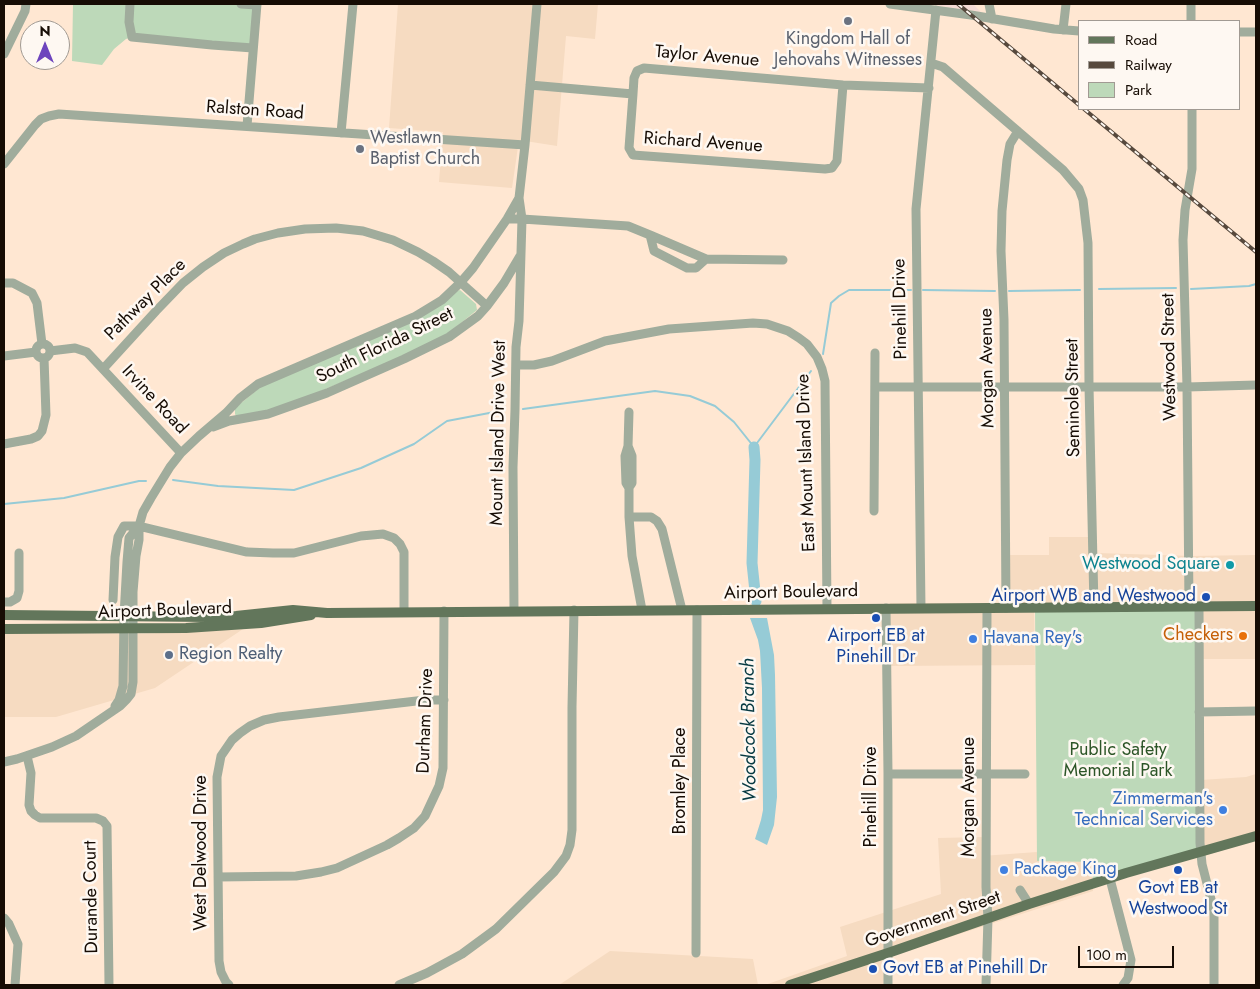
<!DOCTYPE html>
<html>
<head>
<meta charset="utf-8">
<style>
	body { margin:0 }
	#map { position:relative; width:1260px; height:989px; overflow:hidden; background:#ffe7d2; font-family:Jost,sans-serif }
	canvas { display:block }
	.frame { position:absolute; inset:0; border:5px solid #160c04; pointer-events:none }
	.legend { position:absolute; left:1078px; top:20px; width:162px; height:90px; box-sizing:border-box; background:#fef8f2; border:1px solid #a19a93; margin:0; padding:6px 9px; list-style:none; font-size:15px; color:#160c04 }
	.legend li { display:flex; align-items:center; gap:10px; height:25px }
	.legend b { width:25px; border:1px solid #a19a93 }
	.north { position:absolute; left:20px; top:20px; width:50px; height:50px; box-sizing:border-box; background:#fef8f2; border:1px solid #a19a93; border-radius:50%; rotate:0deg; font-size:14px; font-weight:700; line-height:20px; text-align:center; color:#160c04 }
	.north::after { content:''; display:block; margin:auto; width:18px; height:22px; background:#6d44bd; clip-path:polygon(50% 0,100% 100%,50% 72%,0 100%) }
	.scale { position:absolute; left:1078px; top:946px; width:96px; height:22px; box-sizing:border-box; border:2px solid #160c04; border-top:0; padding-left:6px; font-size:15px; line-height:18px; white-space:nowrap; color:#160c04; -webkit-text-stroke:4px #fef8f2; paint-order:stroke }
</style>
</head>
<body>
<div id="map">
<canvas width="1260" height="989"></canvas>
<div class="frame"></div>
<ul class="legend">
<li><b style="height:6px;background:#62765b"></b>Road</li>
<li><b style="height:6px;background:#57493d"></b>Railway</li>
<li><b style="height:14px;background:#bdd9b9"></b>Park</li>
</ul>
<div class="north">N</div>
<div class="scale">100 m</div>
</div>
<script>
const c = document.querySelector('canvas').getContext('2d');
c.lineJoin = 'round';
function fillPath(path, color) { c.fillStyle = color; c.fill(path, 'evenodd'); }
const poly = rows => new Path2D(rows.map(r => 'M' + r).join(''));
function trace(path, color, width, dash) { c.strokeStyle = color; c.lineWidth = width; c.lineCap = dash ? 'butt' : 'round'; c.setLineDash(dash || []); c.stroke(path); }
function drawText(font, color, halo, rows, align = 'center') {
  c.font = font + ' Jost,sans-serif'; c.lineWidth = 5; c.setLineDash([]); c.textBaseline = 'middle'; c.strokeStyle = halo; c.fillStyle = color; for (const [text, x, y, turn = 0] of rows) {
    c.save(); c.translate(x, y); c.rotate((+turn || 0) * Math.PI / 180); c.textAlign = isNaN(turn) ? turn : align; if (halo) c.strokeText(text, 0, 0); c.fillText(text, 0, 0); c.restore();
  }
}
fillPath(poly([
	[398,4,598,4,595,39,566,36,557,146,519,140,512,188,439,182,443,132,389,128],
	[1049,537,1096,537,1097,553,1191,556,1256,555,1256,659,1201,659,1034,603,1035,665,890,666,890,603,1008,603,1008,555,1049,555],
	[243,629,155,688,56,717,4,717,4,633,137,634],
	[1256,774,1256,840,1204,856,1201,780,1246,777],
	[982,837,982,856,1037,852,1037,861,1092,862,1093,891,891,956,891,985,765,985,847,956,840,927,941,894,938,838],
	[610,951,753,959,758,985,559,985]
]), '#f6dbc1');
fillPath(poly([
	[928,4,973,4,981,12]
]), '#f5dbd4');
fillPath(poly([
	[73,4,241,4,257,5,253,48,132,37,126,39,114,49,102,65,72,61],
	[460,290,476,304,477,310,445,336,401,357,281,408,236,416,235,414,235,408,263,385,419,318,457,291],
	[1199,606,1200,853,1093,884,1092,862,1037,861,1035,608]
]), '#bdd9b9');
fillPath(poly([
	[750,618,767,618,774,655,775,675,777,797,774,825,767,845,755,839,761,820,763,810,762,688,760,651,758,640]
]), '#96cbd6');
trace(poly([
	[1099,289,1176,288],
	[1191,289,1249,286,1256,284],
	[923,290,995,291],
	[1009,291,1080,290],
	[823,354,831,303,839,296,849,290,911,290],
	[523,409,655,391,690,396,715,406,734,422,754,447,811,371],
	[173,480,218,486,294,490,361,468,414,444,447,421,505,410],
	[4,504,64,498,139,481,146,481]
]), '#96cbd6', 2);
trace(poly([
	[754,447,755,460,752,563,756,601]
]), '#96cbd6', 11);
trace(poly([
	[130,4,129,22,132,37,212,45,253,48],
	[241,4,257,5],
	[890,4,971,15,1054,29,1079,31],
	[989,4,992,19],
	[1191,4,1191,21],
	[1063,30,1066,4],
	[1239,32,1256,32],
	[4,54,25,11,26,4],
	[931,63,943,67,1063,170,1079,189,1083,200,1088,243,1089,386,1094,607],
	[530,85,633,94,634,78,637,71,644,68,843,85,929,88],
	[633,94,629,148,633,155,825,169,832,168,837,161,843,85],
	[247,126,257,4],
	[341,133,353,4],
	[4,164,35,125,41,119,49,116,59,114,525,145],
	[507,219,522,219,628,226,650,235,654,251,687,268,696,268,706,259,783,260],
	[650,235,706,259],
	[4,283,13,283,32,293,37,303,42,344],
	'36 351a7 7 0 1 1 14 0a7 7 0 1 1-14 0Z',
	[50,351,75,348,87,352,181,453],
	[4,356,36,352],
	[516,365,534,365,552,361,605,341,669,329,753,323,767,324,788,331,799,338,807,344,817,357,822,369,825,381,827,609],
	[103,369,156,311,183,283,203,267,224,253,243,244,255,239,278,233,305,229,336,228,363,231,393,240,418,252,433,261,449,272,487,306],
	[875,387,1187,387,1256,385],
	[629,412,628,446,625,456,626,483,629,488,629,517,632,556,642,610],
	[213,427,229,421,268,414,327,393,404,359,449,337,478,316,487,306,504,283,520,256],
	[4,444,31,439,38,436,42,431,46,415,44,358],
	[628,446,632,456,632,483,630,486],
	[874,511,875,353],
	[629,517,651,517,657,521,662,529,682,610],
	[113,600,115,557,118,537,124,526,139,526,247,552,273,553,294,553,361,536,383,534,394,538,400,544,404,552,404,612],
	[4,602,10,602,17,598,19,591,19,553],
	[1189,606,1187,387,1183,240,1185,210,1192,169,1192,109],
	[1199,606,1200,843,1202,864,1214,911,1214,985],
	[886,608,888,774,888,985],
	[921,608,916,209,936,10],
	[1006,608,1004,320,1001,251,1002,211,1007,160,1010,144,1018,131],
	[514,611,513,467,515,410,516,347,519,321,522,219,519,198,525,145,537,4],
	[115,706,119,700,123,686,124,616,127,562,129,538,139,526],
	[1199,712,1256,711],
	[27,756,31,773,29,805,31,811,35,815,40,818,96,818,103,821,107,826,109,985],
	[4,762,17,759,52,747,76,736,120,706,127,699,131,694,133,682,133,592,136,556,139,540,139,526,143,512,151,498,170,467,181,453,199,436,226,413,240,398,258,384,414,317,442,300,461,282,473,268,507,219,519,198],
	[888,774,1025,774],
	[218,877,296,876,321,872,337,868,387,845,399,838,414,828,425,816,439,786,443,768,444,611],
	[1110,879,1131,960,1128,978,1123,985],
	[1020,890,1029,904],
	[4,918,9,924,18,944,15,985],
	[696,953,697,610],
	[229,985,226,982,221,972,219,961,217,777,221,756,232,740,240,733,250,726,264,720,279,717,425,700,444,700],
	[399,985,427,973,462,954,496,929,554,872,566,856,570,845,572,830,572,707,574,610],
	[986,985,988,918,986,887,987,608]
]), '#a0ac9c', 9);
trace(poly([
	[4,615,208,617,236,616,293,610,327,613,1256,606],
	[4,629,186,628,261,623,311,615],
	[790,985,888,953,1029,904,1126,873,1256,836]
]), '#62765b', 10);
const rail = poly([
	[958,4,1079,105],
	[1084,109,1256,252]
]);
trace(rail, '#57493d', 4);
trace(rail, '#fef8f2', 2, [5.5]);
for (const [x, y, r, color] of [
	[848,21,5,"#6b7280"],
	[360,149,5,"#6b7280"],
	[1230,565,5,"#0f9aa8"],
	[1206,597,5,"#1a4fb4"],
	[876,618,5,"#1a4fb4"],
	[1243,636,5,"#e8710a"],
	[973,639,5,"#3f7fe0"],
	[169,655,5,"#5c6f8a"],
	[1223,810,5,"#3f7fe0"],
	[1004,870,5,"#3f7fe0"],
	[1178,870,5,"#1a4fb4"],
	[873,969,5,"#1a4fb4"]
]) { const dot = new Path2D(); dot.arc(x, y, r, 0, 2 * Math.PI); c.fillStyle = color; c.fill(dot); trace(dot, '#fef8f2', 2); }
drawText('18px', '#5b616d', '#fef8f2', [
	["Kingdom Hall of",848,40],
	["Jehovahs Witnesses",848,61],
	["Westlawn",370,139,"left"],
	["Baptist Church",370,160,"left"]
]);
drawText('18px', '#160c04', '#fef8f2', [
	["Taylor Avenue",707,57,5],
	["Ralston Road",255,111,4],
	["Richard Avenue",703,143,4],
	["Pathway Place",146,300,-45],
	["Pinehill Drive",901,309,-91],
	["South Florida Street",385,346,-26],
	["Westwood Street",1170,357,-91],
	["Morgan Avenue",988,368,-91],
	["Seminole Street",1074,398,-91],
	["Irvine Road",154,400,47],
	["Mount Island Drive West",499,433,-89],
	["East Mount Island Drive",807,463,-92],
	["Airport Boulevard",791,593,-1],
	["Airport Boulevard",165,611,-2],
	["Durham Drive",426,721,-88],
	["Bromley Place",681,781,-90],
	["Pinehill Drive",872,797,-90],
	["Morgan Avenue",970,797,-90],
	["West Delwood Drive",202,853,-90],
	["Durande Court",92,897,-91],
	["Government Street",933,920,-19]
]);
drawText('18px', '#0d838f', '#fef8f2', [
	["Westwood Square",1220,565]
], 'right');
drawText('18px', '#164399', '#fef8f2', [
	["Airport WB and Westwood",1196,597,"right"],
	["Airport EB at",876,637],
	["Pinehill Dr",876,658],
	["Govt EB at",1178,889],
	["Westwood St",1178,910],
	["Govt EB at Pinehill Dr",883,969,"left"]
]);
drawText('18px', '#c56008', '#fef8f2', [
	["Checkers",1233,636]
], 'right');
drawText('18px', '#366cbe', '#fef8f2', [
	["Havana Rey's",983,639],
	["Zimmerman's",1213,800,"right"],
	["Technical Services",1213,821,"right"],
	["Package King",1014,870]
], 'left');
drawText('18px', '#4e5e75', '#fef8f2', [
	["Region Realty",179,655]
], 'left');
drawText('18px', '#2c5527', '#fef8f2', [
	["Public Safety",1118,751],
	["Memorial Park",1118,772]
]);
drawText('italic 19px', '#073a42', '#fef8f2', [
	["Woodcock Branch",750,730,-91]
]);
</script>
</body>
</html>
